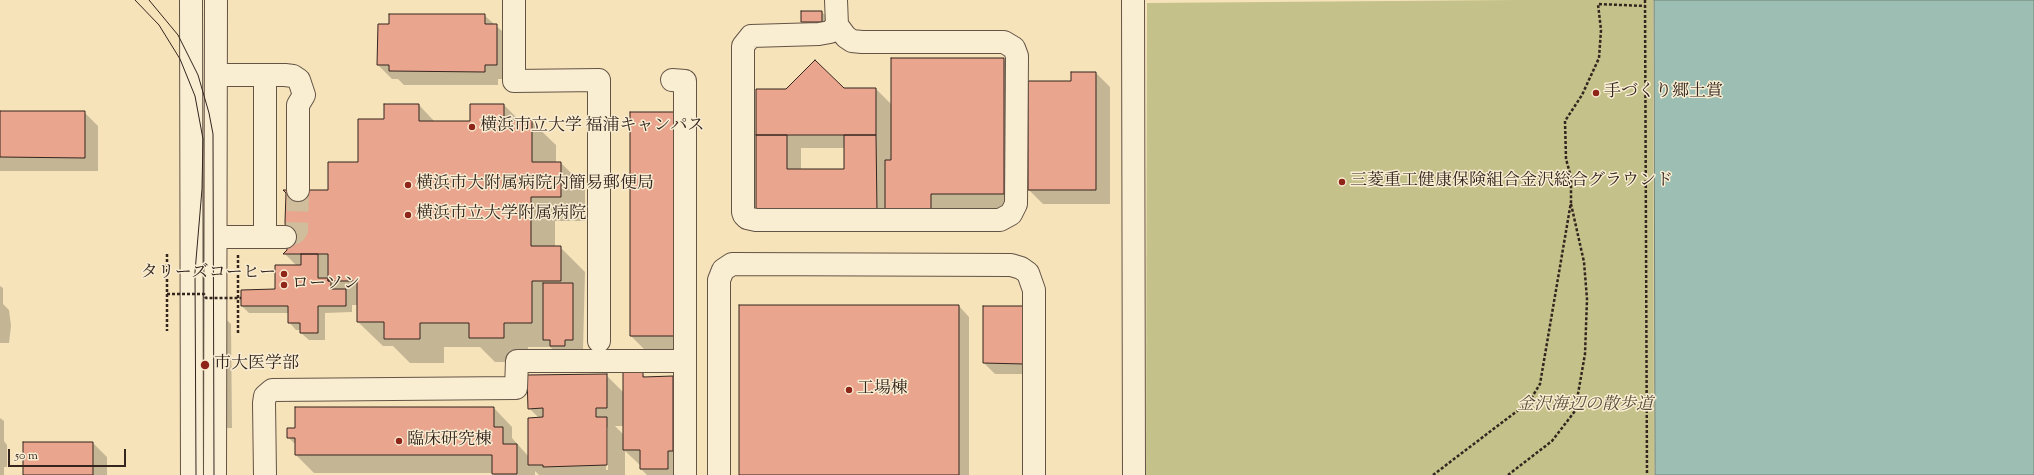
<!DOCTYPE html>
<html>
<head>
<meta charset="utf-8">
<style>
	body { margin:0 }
	#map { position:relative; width:2034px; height:475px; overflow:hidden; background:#f6e3ba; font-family:"Sorts Mill Goudy",serif }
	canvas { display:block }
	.scale { position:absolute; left:8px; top:449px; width:118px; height:18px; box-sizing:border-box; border:2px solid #34251f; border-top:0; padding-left:5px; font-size:12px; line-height:14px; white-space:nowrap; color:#34251f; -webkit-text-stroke:3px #f9edd2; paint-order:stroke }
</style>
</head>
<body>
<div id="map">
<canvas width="2034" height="475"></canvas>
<div class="scale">50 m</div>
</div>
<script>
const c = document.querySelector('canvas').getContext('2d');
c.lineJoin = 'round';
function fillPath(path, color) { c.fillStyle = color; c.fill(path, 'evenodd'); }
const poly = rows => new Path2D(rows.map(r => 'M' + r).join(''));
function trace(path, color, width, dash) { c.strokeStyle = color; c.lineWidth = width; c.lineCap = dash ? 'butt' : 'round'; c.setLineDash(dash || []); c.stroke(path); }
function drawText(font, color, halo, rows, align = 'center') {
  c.font = font + ' "Sorts Mill Goudy","Noto Serif JP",serif'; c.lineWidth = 3; c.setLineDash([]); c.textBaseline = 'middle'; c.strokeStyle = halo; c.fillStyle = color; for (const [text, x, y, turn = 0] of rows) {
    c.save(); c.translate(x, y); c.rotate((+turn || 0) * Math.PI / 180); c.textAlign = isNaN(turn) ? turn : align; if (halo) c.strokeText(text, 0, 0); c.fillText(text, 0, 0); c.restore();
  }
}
fillPath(poly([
	[1516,0,1653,0,1654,475,1146,475,1147,3]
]), '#c4c18a');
const water = poly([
	[1654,0,2034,0,2034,475,1655,475,1654,0]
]);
fillPath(water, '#9dbeb2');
trace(water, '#738177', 1);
fillPath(poly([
	[822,12,825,15,825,25,806,25,802,22],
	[484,15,511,39,511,79,498,79,498,85,404,85,398,79,392,79,378,65,390,25],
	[1003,59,1017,72,1017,208,945,208,945,229,771,225,757,90,876,89,892,105],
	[801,148,845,148,845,170,801,170],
	[1096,73,1110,87,1110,204,1043,204,1029,190],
	[419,105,435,122,471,122,504,105,520,121,531,121,556,145,556,163,561,163,585,187,585,221,555,221,555,247,560,247,585,272,583,350,554,350,550,347,528,347,528,362,495,362,480,347,444,347,444,363,410,363,393,346,383,346,358,322,358,305,352,305,352,312,325,313,325,340,309,340,301,333,301,330,296,330,289,322,289,313,249,313,242,306,276,290,297,266,285,254,329,191,359,163,385,120],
	[0,112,84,112,98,126,98,171,0,171],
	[690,127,691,350,645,350,631,336],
	[0,286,3,288,3,304,9,310,11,326,9,343,0,343],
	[959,306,969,317,969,475,740,475],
	[984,307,1035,374,995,374,984,363],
	[192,314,220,314,231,324,232,428,203,428],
	[642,373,646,378,673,377,691,396,686,475,647,475,641,469,641,466,625,451,625,475,539,475,535,471,535,475,494,475,493,473,314,473,296,455,296,445,288,437,494,408,512,427,512,438,529,457,539,418,529,408,606,375,624,393],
	[606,426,608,428,608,470,606,470],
	[615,426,624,426,624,435],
	[0,418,4,421,4,441,7,445,7,467,4,467,4,475,0,475],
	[93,443,107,457,107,475,24,475]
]), '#0003');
const building = poly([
	[801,11,822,11,822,22,801,22,801,11],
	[389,14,485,14,485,24,497,24,497,65,485,65,485,72,389,71,389,65,377,65,378,24,389,24,389,14],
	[891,58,1004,58,1004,194,931,194,931,216,885,216,885,160,891,160,891,58],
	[815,60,844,88,876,88,876,135,756,135,756,89,786,89,815,60],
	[1071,72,1096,72,1096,190,1028,190,1028,81,1071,81,1071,72],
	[384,104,419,104,419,121,470,121,470,104,504,104,504,120,532,120,532,162,561,162,561,197,531,197,531,246,561,246,561,281,532,281,532,323,504,323,504,338,469,338,469,323,420,323,420,339,384,339,384,322,357,322,357,281,328,281,328,254,283,254,287,250,285,222,286,193,283,190,328,190,328,162,358,162,358,119,384,119,384,104],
	[0,111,85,111,85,158,0,157,0,111],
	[630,112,677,112,678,336,630,336,630,112],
	[756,135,787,135,787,169,844,169,844,135,876,135,877,211,756,211,756,135],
	[301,254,318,254,318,278,328,278,328,281,331,281,331,289,346,289,346,306,318,306,318,333,300,333,300,323,288,323,288,306,241,306,241,290,275,289,275,265,301,265,301,254],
	[543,283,573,283,573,340,565,340,565,346,550,346,550,340,543,340,543,283],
	[739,305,959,305,959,475,739,475,739,305],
	[983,306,1025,306,1024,364,983,363,983,306],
	[623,372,643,372,643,377,673,376,673,451,668,451,668,469,640,469,640,450,623,450,623,372],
	[607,374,607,408,596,408,596,417,607,417,607,465,543,467,543,465,528,465,528,418,543,417,543,408,528,409,527,375,607,374],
	[295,407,494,407,494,427,503,427,503,444,517,444,517,474,492,474,492,455,295,455,295,438,287,438,287,428,295,428,295,407],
	[23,442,93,442,93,475,23,475,23,442]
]);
fillPath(building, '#e9a58d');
trace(building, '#34251f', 1);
trace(poly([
	[285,237,295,233,297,230,298,190]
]), '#cfbd9b', 22, [22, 11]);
const minor = poly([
	[191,0,192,475],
	[514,0,514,81,599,80,599,341],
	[836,0,837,25,846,37,852,41,862,42,1004,42,1014,48,1017,56,1016,204,1011,214,1000,220,756,220,747,218,744,215,743,212,743,46,751,36,819,34,830,32,837,25],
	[1133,0,1134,475],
	[216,75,285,75,293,76,299,80,304,95,298,105,298,190],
	[265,75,265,237],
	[672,80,685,81,685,361],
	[216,237,285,237],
	[215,475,216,0],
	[265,475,264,403,265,396,272,390,516,388,517,361,685,361,685,475],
	[719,475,719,280,723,270,732,264,1011,265,1021,268,1028,273,1034,290,1034,475]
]);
trace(minor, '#645446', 24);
trace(poly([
	[1645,0,1647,475],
	[167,254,167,331],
	[238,255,238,335],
	[1433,475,1529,402,1540,384,1571,202,1571,177,1566,159,1565,121,1582,95,1599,58,1601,30,1598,4,1645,6],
	[1508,475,1552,441,1575,411,1585,354,1587,299,1584,262,1571,204]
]), '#34251f', 2.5, [3, 2]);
trace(minor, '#f9edd2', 22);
trace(poly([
	[135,0,159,25,180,59,195,96,203,139,202,189,195,272,196,475],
	[149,0,178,35,198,75,209,113,213,134,214,475]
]), '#34251f', 1);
trace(poly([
	[167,294,204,294,206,298,241,298]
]), '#34251f', 2.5, [3, 2]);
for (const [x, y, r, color] of [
	[1596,93,4,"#8f2418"],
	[472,127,4,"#8f2418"],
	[1342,182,4,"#8f2418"],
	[408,185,4,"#8f2418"],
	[408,215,4,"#8f2418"],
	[284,274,4,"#8f2418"],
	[284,285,4,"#8f2418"],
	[205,365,5,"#8f2418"],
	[849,390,4,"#8f2418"],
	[399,441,4,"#8f2418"]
]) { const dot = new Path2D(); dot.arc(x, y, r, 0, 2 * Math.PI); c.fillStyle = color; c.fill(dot); trace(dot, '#f9edd2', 1.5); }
drawText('17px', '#34251f', '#f9edd2', [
	["手づくり郷土賞",1604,93],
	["横浜市立大学 福浦キャンパス",480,127],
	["三菱重工健康保険組合金沢総合グラウンド",1350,182],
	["横浜市大附属病院内簡易郵便局",416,185],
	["横浜市立大学附属病院",416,215],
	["タリーズコーヒー",276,274,"right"],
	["ローソン",292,285],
	["市大医学部",214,365],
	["工場棟",857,390],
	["臨床研究棟",407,441]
], 'left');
drawText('italic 17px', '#584c3a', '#f9edd2', [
	["金沢海辺の散歩道",1585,406]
]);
</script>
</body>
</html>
